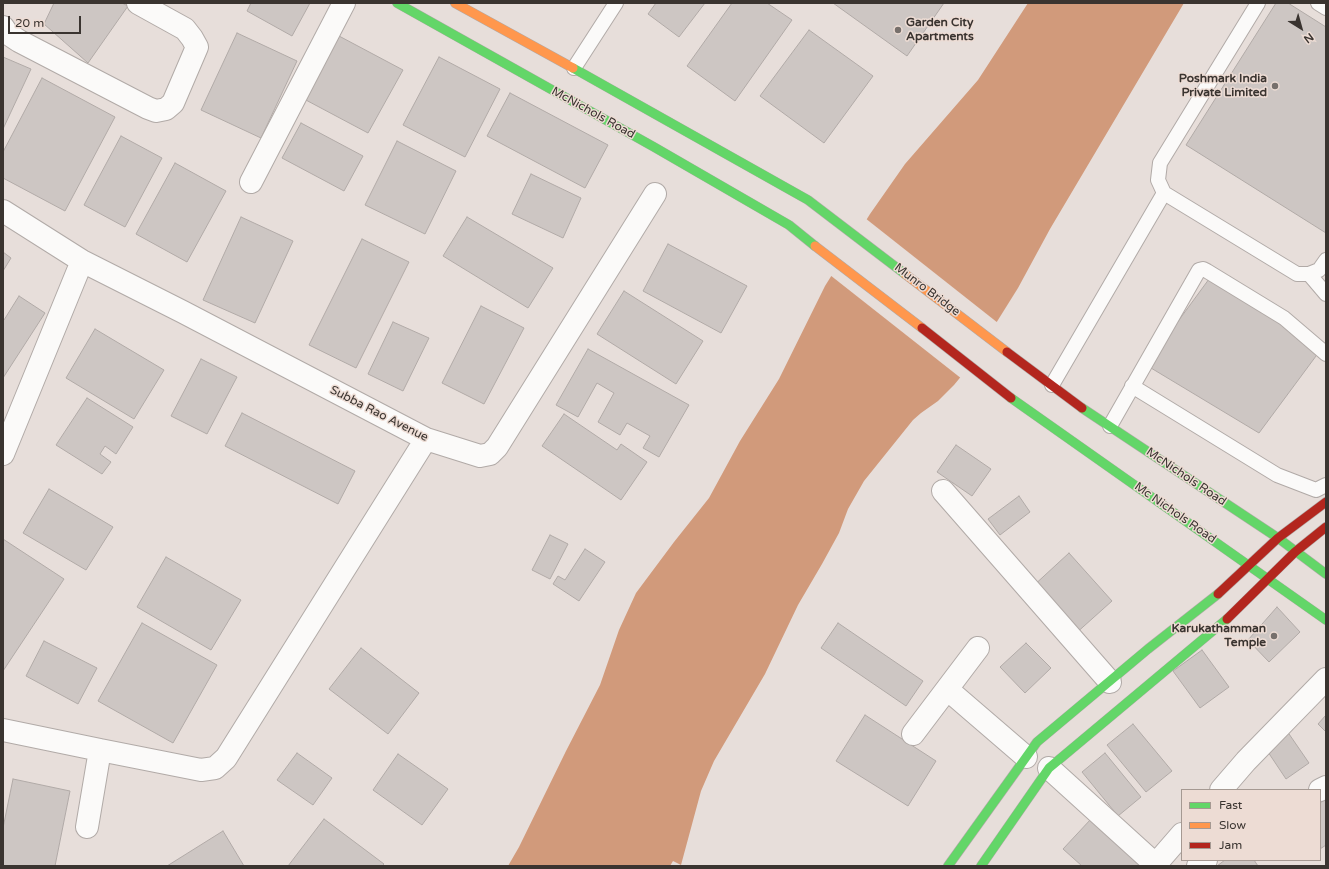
<!DOCTYPE html>
<html>
<head>
<meta charset="utf-8">
<style>
	body { margin:0 }
	#map { position:relative; width:1329px; height:869px; overflow:hidden; background:#e7deda; font-family:"Varela Round",sans-serif }
	canvas { display:block }
	.frame { position:absolute; inset:0; border:4px solid #3a3430; pointer-events:none }
	.legend { position:absolute; left:1181px; top:789px; width:140px; height:72px; box-sizing:border-box; background:#eddcd4; border:1px solid #a59992; margin:0; padding:5px 7px; list-style:none; font-size:12px; color:#3a3430 }
	.legend li { display:flex; align-items:center; gap:8px; height:20px }
	.legend b { width:20px; border:1px solid #a59992 }
	.north { position:absolute; left:1281px; top:8px; width:40px; height:40px; -webkit-text-stroke:3px #eddcd4; paint-order:stroke; rotate:143deg; font-size:11px; font-weight:700; line-height:16px; text-align:center; color:#3a3430 }
	.north::after { content:''; display:block; margin:auto; width:14px; height:18px; background:#3a3430; clip-path:polygon(50% 0,100% 100%,50% 72%,0 100%) }
	.scale { position:absolute; left:8px; top:16px; width:73px; height:18px; box-sizing:border-box; border:2px solid #3a3430; border-top:0; padding-left:5px; font-size:12px; line-height:14px; white-space:nowrap; color:#3a3430; -webkit-text-stroke:3px #eddcd4; paint-order:stroke }
</style>
</head>
<body>
<div id="map">
<canvas width="1329" height="869"></canvas>
<div class="frame"></div>
<ul class="legend">
<li><b style="height:5px;background:#63d668"></b>Fast</li>
<li><b style="height:5px;background:#ff974d"></b>Slow</li>
<li><b style="height:5px;background:#b3261e"></b>Jam</li>
</ul>
<div class="north">N</div>
<div class="scale">20 m</div>
</div>
<script>
const c = document.querySelector('canvas').getContext('2d');
c.lineJoin = 'round';
function fillPath(path, color) { c.fillStyle = color; c.fill(path, 'evenodd'); }
const poly = rows => new Path2D(rows.map(r => 'M' + r).join(''));
function trace(path, color, width, dash) { c.strokeStyle = color; c.lineWidth = width; c.lineCap = dash ? 'butt' : 'round'; c.setLineDash(dash || []); c.stroke(path); }
function drawText(font, color, halo, rows, align = 'center') {
  c.font = font + ' "Varela Round",sans-serif'; c.lineWidth = 3; c.setLineDash([]); c.textBaseline = 'middle'; c.strokeStyle = halo; c.fillStyle = color; for (const [text, x, y, turn = 0] of rows) {
    c.save(); c.translate(x, y); c.rotate((+turn || 0) * Math.PI / 180); c.textAlign = isNaN(turn) ? turn : align; if (halo) c.strokeText(text, 0, 0); c.fillText(text, 0, 0); c.restore();
  }
}
fillPath(poly([
	[1028,3,1184,3,1050,229,1018,288,968,368,954,385,938,401,921,413,913,420,864,481,848,509,839,533,822,564,798,605,765,674,714,761,701,791,681,865,673,861,670,866,508,866,519,847,566,751,600,685,619,630,636,593,674,542,709,498,740,441,779,379,825,286,870,214,905,164,978,80]
]), '#d19a7b');
fillPath(poly([
	[865,218,998,323,970,369,962,379,830,275]
]), '#e7deda');
const building = poly([
	[54,3,122,3,128,6,88,63,44,24,54,3],
	[251,3,310,3,292,36,247,11,251,3],
	[656,3,705,3,679,37,648,14,656,3],
	[732,3,767,3,792,20,735,101,687,66,732,3],
	[833,3,944,3,907,56,833,3],
	[1276,3,1288,3,1326,27,1326,233,1186,145,1276,3],
	[809,30,873,76,824,143,760,96,809,30],
	[237,33,297,61,261,138,201,110,237,33],
	[339,36,403,70,368,133,304,99,339,36],
	[3,57,31,69,3,129,3,57],
	[439,57,500,89,465,157,403,125,439,57],
	[42,78,115,117,65,211,3,178,3,152,42,78],
	[510,93,608,145,585,188,487,136,510,93],
	[301,123,363,156,344,191,282,158,301,123],
	[121,136,162,158,125,227,84,205,121,136],
	[397,141,456,171,425,234,365,205,397,141],
	[175,163,226,191,187,262,136,234,175,163],
	[531,174,581,198,563,238,512,214,531,174],
	[241,217,293,241,255,323,203,300,241,217],
	[467,217,553,268,528,308,443,256,467,217],
	[362,239,409,262,356,368,309,345,362,239],
	[668,244,747,286,721,333,643,291,668,244],
	[3,252,11,258,3,271,3,252],
	[1212,275,1319,352,1259,433,1146,365,1212,275],
	[624,291,703,341,676,384,597,334,624,291],
	[19,296,45,313,3,378,3,319,4,320,19,296],
	[481,306,524,328,484,404,442,383,481,306],
	[393,322,429,338,403,391,368,374,393,322],
	[95,329,164,370,134,419,66,378,95,329],
	[588,349,689,405,659,457,643,448,650,436,627,423,620,435,598,422,614,393,597,383,578,417,556,405,588,349],
	[201,359,237,377,207,434,171,416,201,359],
	[87,398,133,427,116,454,105,446,100,454,111,462,102,474,56,445,87,398],
	[242,413,355,471,338,504,225,446,242,413],
	[564,414,617,450,621,444,647,462,621,500,542,446,564,414],
	[956,445,991,469,972,496,937,472,956,445],
	[49,489,113,527,86,570,23,533,49,489],
	[1019,496,1030,512,1000,535,988,519,1019,496],
	[550,535,568,544,550,579,532,570,550,535],
	[3,539,64,579,3,671,3,539],
	[585,549,605,562,579,601,553,584,558,576,565,580,585,549],
	[1069,553,1112,601,1074,635,1031,588,1069,553],
	[166,557,241,600,211,650,137,607,166,557],
	[1277,607,1300,632,1269,662,1248,640,1277,607],
	[142,623,217,665,173,743,98,701,142,623],
	[838,623,923,681,906,706,821,648,838,623],
	[44,641,97,668,78,704,26,676,44,641],
	[1026,643,1051,668,1025,693,1000,667,1026,643],
	[361,648,419,693,388,734,329,689,361,648],
	[1202,650,1229,687,1200,708,1173,671,1202,650],
	[865,715,936,761,908,806,836,761,865,715],
	[1326,715,1326,732,1318,724,1326,715],
	[1133,724,1172,771,1146,792,1107,745,1133,724],
	[1287,731,1309,763,1286,779,1264,746,1287,731],
	[297,753,332,778,313,805,277,780,297,753],
	[1105,753,1141,797,1118,816,1082,772,1105,753],
	[398,754,448,789,422,825,373,790,398,754],
	[13,779,70,791,55,866,3,866,3,828,13,779],
	[1326,799,1326,845,1320,849,1320,803,1326,799],
	[324,819,384,864,382,866,288,866,324,819],
	[1091,819,1143,866,1082,866,1063,849,1091,819],
	[223,831,244,866,167,866,223,831],
	[1225,860,1254,860,1258,866,1217,866,1225,860]
]);
fillPath(building, '#cdc6c3');
trace(building, '#b1aaa7', 1);
const lane = poly([
	[1258,3,1160,163,1158,180,1164,193,1297,274,1309,274,1319,270,1326,260],
	[1318,3,1326,8],
	[574,68,616,3],
	[1309,274,1326,294],
	[1052,385,1164,193],
	[1132,386,1277,475,1316,490,1326,485],
	[1110,426,1199,270,1203,269,1207,271,1284,318,1326,354]
]);
const street = poly([
	[3,27,7,33,19,41,148,108,156,111,166,109,173,103,197,47,192,38,185,29,138,3],
	[251,182,344,3],
	[3,211,82,261,183,312,426,439,480,456,490,454,497,447,655,194],
	[3,454,82,261],
	[943,491,1110,682],
	[947,689,1026,757],
	[3,730,100,750,87,827],
	[913,734,978,648],
	[100,750,201,770,215,768,226,758,426,439],
	[1049,768,1157,866],
	[1221,790,1246,761,1326,679],
	[1320,790,1326,787],
	[1156,864,1182,834],
	[1198,866,1206,860]
]);
const fast = poly([
	[397,3,654,147,789,225,815,246],
	[573,68,808,200,905,274],
	[1011,398,1326,620],
	[1082,408,1278,538,1326,574],
	[948,866,1037,742,1148,649,1218,594],
	[981,866,1049,768,1227,619]
]);
const slow = poly([
	[455,3,573,68],
	[815,246,922,328],
	[905,274,1007,352]
]);
const jam = poly([
	[922,328,1011,398],
	[1007,352,1082,408],
	[1218,594,1278,538,1326,502],
	[1227,619,1295,552,1326,527]
]);
trace(lane, '#b1aaa7', 16);
trace(street, '#b1aaa7', 24);
trace(fast, '#b1aaa7', 10);
trace(slow, '#b1aaa7', 10);
trace(jam, '#b1aaa7', 10);
trace(lane, '#fbfaf9', 14);
trace(street, '#fbfaf9', 22);
trace(fast, '#63d668', 9);
trace(slow, '#ff974d', 9);
trace(jam, '#b3261e', 9);
for (const [x, y, r, color] of [
	[898,30,4,"#77706c"],
	[1275,86,4,"#77706c"],
	[1274,636,4,"#77706c"]
]) { const dot = new Path2D(); dot.arc(x, y, r, 0, 2 * Math.PI); c.fillStyle = color; c.fill(dot); trace(dot, '#eddcd4', 1.5); }
drawText('bold 12px', '#3a3430', '#eddcd4', [
	["Garden City",906,23,"left"],
	["Apartments",906,37,"left"],
	["Poshmark India",1267,79],
	["Private Limited",1267,93],
	["Karukathamman",1266,629],
	["Temple",1266,643]
], 'right');
drawText('12px', '#3a3430', '#eddcd4', [
	["McNichols Road",593,113,29],
	["Munro Bridge",927,290,37],
	["Subba Rao Avenue",379,414,27],
	["McNichols Road",1186,477,34],
	["Mc Nichols Road",1175,513,35]
]);
</script>
</body>
</html>
